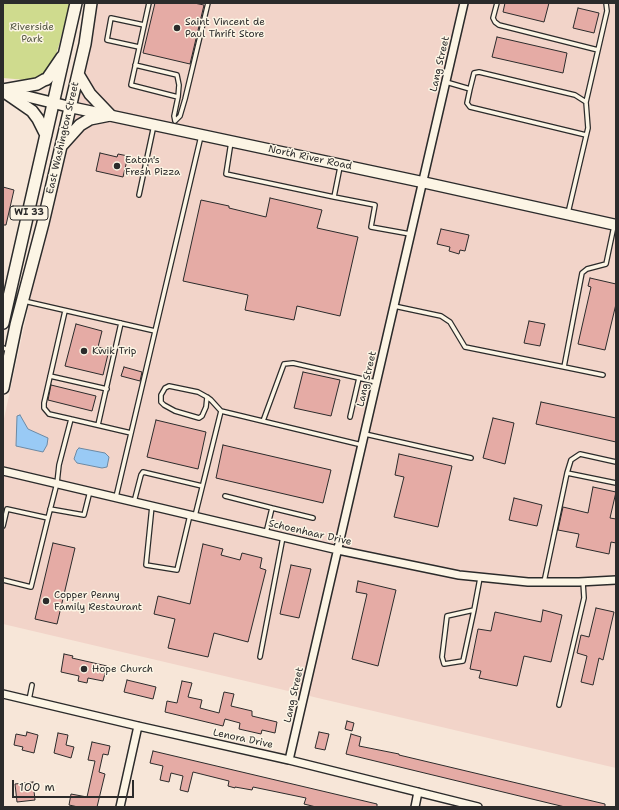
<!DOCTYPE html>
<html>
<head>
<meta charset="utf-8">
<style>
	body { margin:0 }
	#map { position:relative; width:619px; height:810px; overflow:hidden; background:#f7e6d8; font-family:"Shantell Sans",sans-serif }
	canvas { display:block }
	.frame { position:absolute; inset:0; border:4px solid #2b2b2b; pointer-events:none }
	.scale { position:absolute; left:12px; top:780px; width:122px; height:18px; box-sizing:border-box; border:2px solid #2b2b2b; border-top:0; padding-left:5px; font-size:12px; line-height:14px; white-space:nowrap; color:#2b2b2b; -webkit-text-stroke:3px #fcf5e5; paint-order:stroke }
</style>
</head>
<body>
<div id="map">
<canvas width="619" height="810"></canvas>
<div class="frame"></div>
<div class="scale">100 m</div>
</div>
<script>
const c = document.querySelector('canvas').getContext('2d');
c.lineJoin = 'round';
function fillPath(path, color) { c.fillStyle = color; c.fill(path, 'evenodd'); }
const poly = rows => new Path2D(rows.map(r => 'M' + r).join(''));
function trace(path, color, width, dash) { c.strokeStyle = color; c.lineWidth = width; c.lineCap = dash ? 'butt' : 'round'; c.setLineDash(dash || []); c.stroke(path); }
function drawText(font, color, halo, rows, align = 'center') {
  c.font = font + ' "Shantell Sans",sans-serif'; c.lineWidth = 3; c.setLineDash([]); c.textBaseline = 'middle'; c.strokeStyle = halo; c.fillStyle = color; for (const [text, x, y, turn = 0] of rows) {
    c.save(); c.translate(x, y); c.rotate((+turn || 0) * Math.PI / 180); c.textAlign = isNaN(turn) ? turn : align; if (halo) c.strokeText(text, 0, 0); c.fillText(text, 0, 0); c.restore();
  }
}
fillPath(poly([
	[95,3,616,3,616,768,3,624,3,423]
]), '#f2d4c9');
fillPath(poly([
	[3,3,70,3,59,45,54,60,46,73,40,77,26,80,3,78]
]), '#cfdb8e');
const water = poly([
	[20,415,28,429,48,438,47,445,43,452,16,446,17,416,20,415],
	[79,448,105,453,109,457,107,467,102,468,77,463,74,459,77,450,79,448]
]);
fillPath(water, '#99caf5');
trace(water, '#6d8aa4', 1);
const building = poly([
	[155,3,194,3,204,5,190,64,143,53,155,3],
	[505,3,549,3,544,22,503,12,505,3],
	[578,8,599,13,594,33,573,28,578,8],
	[497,37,567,53,563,73,492,57,497,37],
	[100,153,117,157,118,154,128,156,123,177,96,171,100,153],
	[3,187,14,190,6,225,3,225,3,187],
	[270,198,322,210,317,228,358,237,340,316,297,306,294,320,245,310,248,295,183,281,201,200,229,206,229,208,266,217,270,198],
	[441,229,469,235,465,251,460,250,459,254,449,251,450,247,437,244,441,229],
	[590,278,616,284,616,304,605,350,578,344,591,287,588,286,590,278],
	[529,321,545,324,540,346,524,343,529,321],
	[76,324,102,331,98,347,109,350,103,375,65,366,76,324],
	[124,367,142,372,140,381,121,376,124,367],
	[303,372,340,380,331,416,294,408,303,372],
	[51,385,96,396,92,411,48,400,51,385],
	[541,402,616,418,616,442,536,424,541,402],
	[493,418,514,423,505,464,483,458,493,418],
	[156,420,206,432,198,469,147,457,156,420],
	[223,445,331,470,323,503,216,478,223,445],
	[399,454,452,466,438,527,394,517,404,477,395,475,399,454],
	[593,487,616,492,610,518,616,519,616,543,611,542,609,554,576,547,579,534,558,530,563,507,588,513,593,487],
	[514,498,542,505,537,526,509,520,514,498],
	[53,543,75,548,57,624,35,619,53,543],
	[203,544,223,549,221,555,240,560,242,553,262,558,260,568,266,570,248,642,214,633,208,657,168,648,175,619,154,614,158,596,190,604,203,544],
	[291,565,311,569,299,618,280,614,291,565],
	[358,581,396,590,378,666,352,659,367,594,356,592,358,581],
	[596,608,614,612,603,660,599,658,593,685,581,682,587,656,577,653,581,635,589,637,596,608],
	[543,610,562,615,551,662,524,656,517,686,479,678,481,671,470,669,478,629,491,631,495,612,541,622,543,610],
	[64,654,73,656,72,658,107,666,103,681,88,678,87,683,78,681,79,676,61,672,64,654],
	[127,680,156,687,153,699,124,692,127,680],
	[182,681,192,683,188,697,202,700,200,708,219,713,224,692,234,694,231,706,252,711,252,716,277,722,275,733,262,730,261,734,239,729,240,723,225,719,223,726,165,712,167,701,177,703,182,681],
	[347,721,354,723,352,731,345,729,347,721],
	[27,732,38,735,34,753,22,750,23,747,14,745,16,734,26,736,27,732],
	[319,732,329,734,325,750,315,748,319,732],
	[58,733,68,735,66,745,74,747,71,758,54,753,58,733],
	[351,734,361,737,359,746,399,754,399,755,605,804,605,807,565,807,346,754,351,734],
	[92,742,110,746,108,755,103,754,99,772,105,774,97,807,78,807,69,805,71,794,87,797,95,761,88,760,92,742],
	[153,751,377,804,377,807,316,807,304,804,306,798,253,787,252,790,235,787,235,788,228,786,229,781,193,772,188,792,180,790,183,776,171,773,169,782,160,780,163,766,150,763,153,751],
	[33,782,35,800,17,802,15,784,33,782]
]);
fillPath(building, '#e5aba5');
trace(building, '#2b2b2b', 1);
const lane = poly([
	[149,3,131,85,178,97],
	[497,3,493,18,495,22,499,25,598,50],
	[139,47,107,40,111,18,144,25],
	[135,65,177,75,179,85,178,97,174,116,175,121],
	[446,82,470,89,474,73,479,72,575,95,586,102],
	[470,89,467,103,470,107,586,135],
	[175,121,180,116,185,99,208,3],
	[231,142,226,174,334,197],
	[340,167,334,197,375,205,371,227,410,234],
	[139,195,154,125],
	[568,213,588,128,586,102,607,11,606,3],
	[24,301,155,331],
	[394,306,441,316,450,322,465,347,564,367,582,273,587,269,606,264,614,226],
	[3,348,10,350],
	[564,367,603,375],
	[50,376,107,389],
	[207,397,206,407,202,416,199,418,175,411,164,405,161,402,161,395,165,388,169,386,198,392,207,397,211,400,221,411],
	[350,417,359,378],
	[71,419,131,433],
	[263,421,284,364,293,363,376,382],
	[98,425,121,323],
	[365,434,471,458],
	[567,473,616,483],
	[225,496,272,508,266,533],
	[116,497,201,136],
	[134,502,141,475,143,472,202,486],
	[152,506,146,565,177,570,190,515],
	[272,508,313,518],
	[50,509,84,515,90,491],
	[195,516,221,411,362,445],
	[3,526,7,509,48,518,57,483,59,465,71,419,49,414,44,408,44,403,65,311],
	[3,580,31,587,48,518],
	[544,582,567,473,571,460,580,454,616,462],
	[474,610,447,616,442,657,444,664,463,661,474,610,480,578],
	[260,657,283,537],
	[29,700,32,685],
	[559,705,584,598,583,582]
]);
const street = poly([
	[3,471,338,550,459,575,528,582,579,582,616,580],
	[3,694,138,726,289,760,478,807],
	[289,760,464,3],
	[120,807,138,726],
	[415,807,418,792]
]);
const secondary = poly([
	[5,91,70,107,422,182,616,225]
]);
const primary = poly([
	[78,74,90,94,110,115],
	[3,90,37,84,44,80,47,79,62,57],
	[3,91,32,111,38,119,46,135],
	[62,145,80,125,90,119,110,115],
	[3,323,76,3],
	[3,388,16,325,43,223,85,44,91,3]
]);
trace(lane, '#2b2b2b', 6);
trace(street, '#2b2b2b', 10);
trace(secondary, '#2b2b2b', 13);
trace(primary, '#2b2b2b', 14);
trace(lane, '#fcf5e5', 3.5);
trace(street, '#fcf5e5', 7);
trace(secondary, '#fcf5e5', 10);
trace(primary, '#fcf5e5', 11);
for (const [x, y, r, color] of [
	[177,28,4,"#2b2b2b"],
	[117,166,4,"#2b2b2b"],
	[84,351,4,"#2b2b2b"],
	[46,601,4,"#2b2b2b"],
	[84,669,4,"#2b2b2b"]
]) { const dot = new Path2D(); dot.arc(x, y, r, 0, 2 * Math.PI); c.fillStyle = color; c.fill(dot); trace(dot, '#fcf5e5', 1.5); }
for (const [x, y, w] of [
	[29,213,38]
]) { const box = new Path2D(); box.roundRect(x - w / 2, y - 7, w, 14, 3); c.fillStyle = '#fcf5e5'; c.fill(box); trace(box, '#2b2b2b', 1); }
drawText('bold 9px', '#2b2b2b', null, [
	["WI 33",29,213]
]);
drawText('10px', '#2b2b2b', '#fcf5e5', [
	["Saint Vincent de",185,22],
	["Paul Thrift Store",185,34],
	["Eaton's",125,160],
	["Fresh Pizza",125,172],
	["Kwik Trip",92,351],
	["Copper Penny",54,595],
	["Family Restaurant",54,607],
	["Hope Church",92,669]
], 'left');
drawText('10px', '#545744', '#fcf5e5', [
	["Riverside",32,27],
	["Park",32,39]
]);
drawText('10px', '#2b2b2b', '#fcf5e5', [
	["Lang Street",440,64,-77],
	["East Washington Street",63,138,-77],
	["North River Road",310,158,12],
	["Lang Street",367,379,-77],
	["Schoenhaar Drive",310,533,13],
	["Lang Street",294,695,-77],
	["Lenora Drive",243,739,12]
]);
</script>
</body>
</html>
